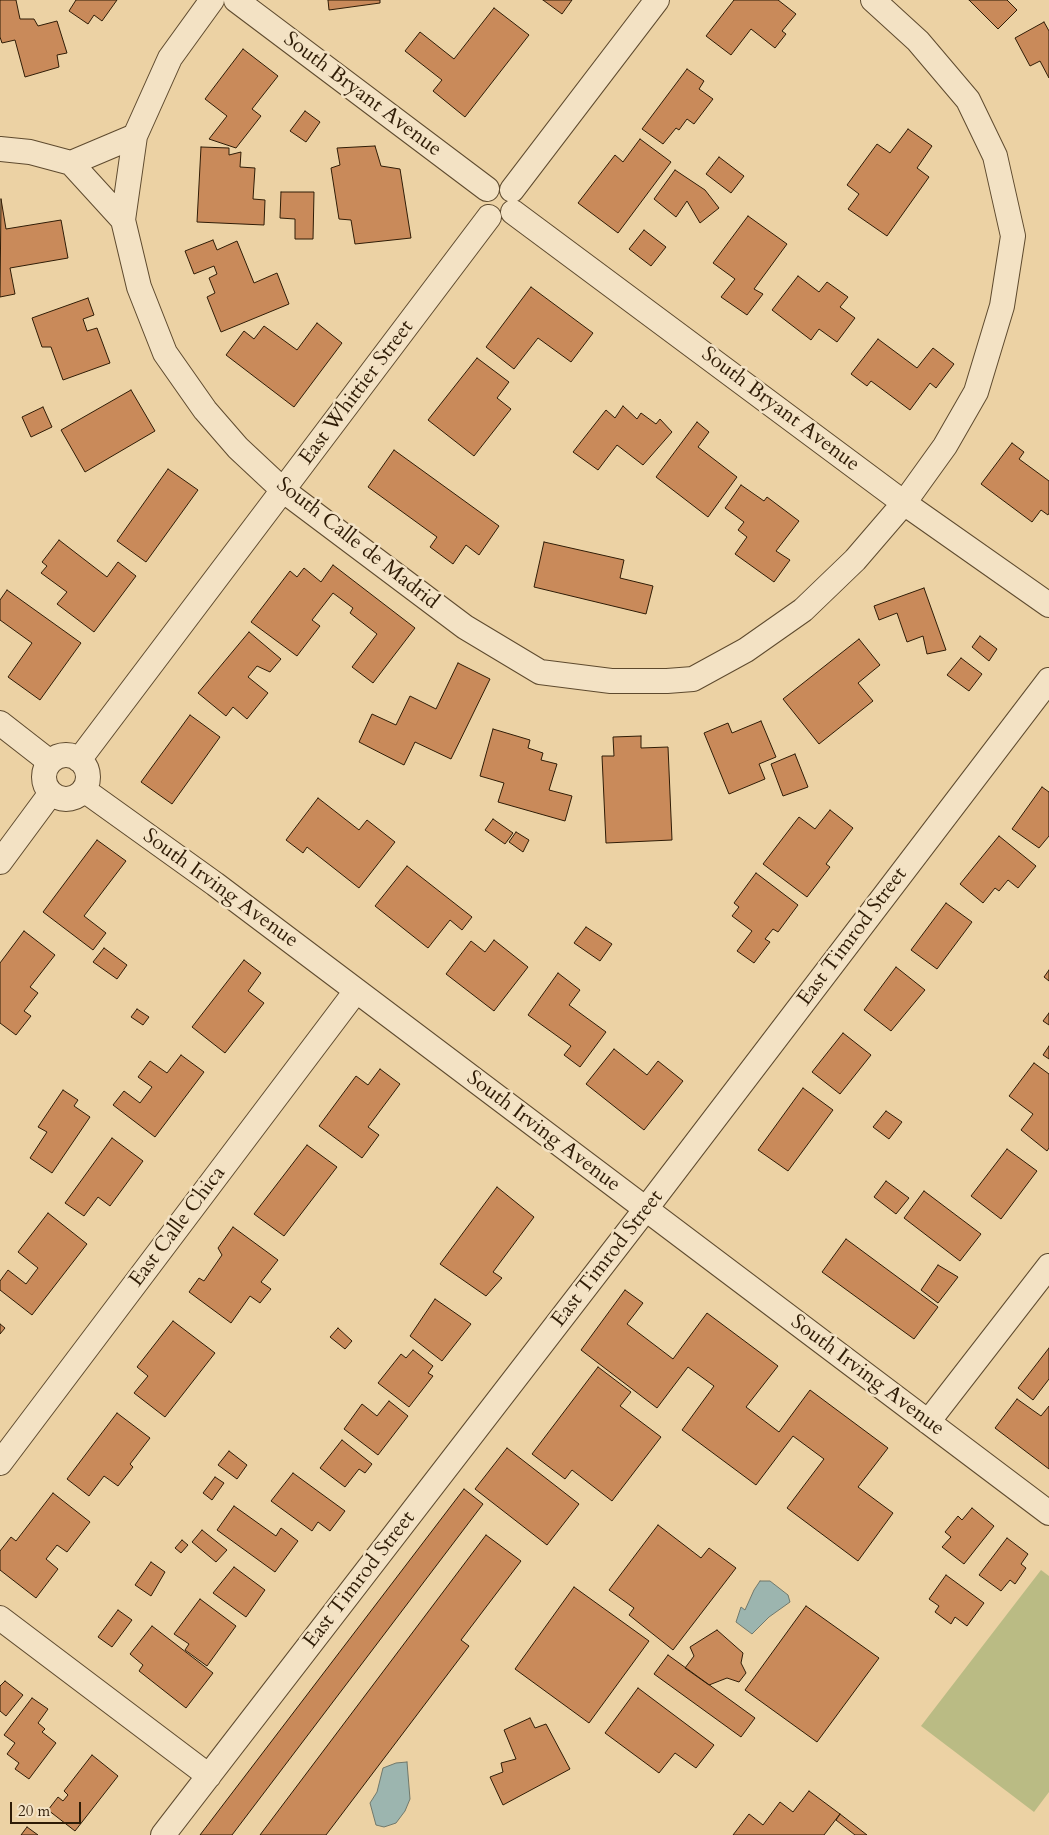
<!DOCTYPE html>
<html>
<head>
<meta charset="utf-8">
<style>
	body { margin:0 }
	#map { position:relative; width:1049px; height:1835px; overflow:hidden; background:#ecd2a4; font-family:Cardo,serif }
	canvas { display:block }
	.scale { position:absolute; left:10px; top:1802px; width:71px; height:22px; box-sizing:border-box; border:2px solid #2f1c06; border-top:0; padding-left:6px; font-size:15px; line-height:18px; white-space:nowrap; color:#2f1c06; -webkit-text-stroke:4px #f3e2c4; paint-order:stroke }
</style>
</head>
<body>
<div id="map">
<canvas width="1049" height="1835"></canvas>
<div class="scale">20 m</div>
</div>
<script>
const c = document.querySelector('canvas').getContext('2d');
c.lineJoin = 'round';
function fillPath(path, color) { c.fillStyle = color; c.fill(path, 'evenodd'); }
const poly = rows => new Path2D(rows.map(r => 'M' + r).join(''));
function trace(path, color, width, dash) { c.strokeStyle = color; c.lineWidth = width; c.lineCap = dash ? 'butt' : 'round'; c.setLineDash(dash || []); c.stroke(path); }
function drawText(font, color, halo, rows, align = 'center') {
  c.font = font + ' Cardo,serif'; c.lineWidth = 5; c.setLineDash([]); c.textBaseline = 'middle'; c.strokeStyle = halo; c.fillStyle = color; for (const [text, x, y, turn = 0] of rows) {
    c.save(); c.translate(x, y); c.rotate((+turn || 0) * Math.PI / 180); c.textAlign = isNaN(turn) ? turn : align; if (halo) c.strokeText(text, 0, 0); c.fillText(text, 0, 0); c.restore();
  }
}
fillPath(poly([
	[1041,1570,1049,1576,1049,1792,1034,1812,921,1726]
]), '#babb84');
const water = poly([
	[760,1581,770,1581,788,1595,790,1602,769,1617,752,1634,736,1622,741,1607,745,1610,754,1590,760,1581],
	[407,1762,410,1799,405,1811,396,1823,384,1827,376,1825,370,1803,377,1792,383,1768,396,1763,407,1762]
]);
fillPath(water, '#9cb5af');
trace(water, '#70786b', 1);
const building = poly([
	[0,0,16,0,20,19,34,19,38,26,57,21,67,53,57,55,59,67,25,77,15,40,2,43,0,37,0,0],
	[76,0,117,0,102,21,94,15,88,24,69,11,76,0],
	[328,0,380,0,380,3,329,10,328,0],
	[543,0,572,0,562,14,543,0],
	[734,0,778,0,796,14,782,31,786,34,775,48,751,29,731,55,706,36,734,0],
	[969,0,1007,0,1017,10,998,29,969,0],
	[494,8,529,35,465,117,433,91,442,80,405,51,420,32,454,59,494,8],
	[1044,22,1049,31,1049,78,1040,61,1030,66,1015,38,1044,22],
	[243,49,278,76,252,109,261,116,236,148,209,139,227,116,205,99,243,49],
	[687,69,704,81,699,89,713,99,694,124,687,119,679,130,676,128,663,144,642,129,687,69],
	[305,111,320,122,306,142,290,131,305,111],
	[908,129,932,146,917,168,929,177,887,236,848,209,859,194,847,185,877,144,890,153,908,129],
	[640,139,671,162,618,233,578,203,615,155,623,162,640,139],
	[375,146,381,166,400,169,411,238,355,244,351,220,339,219,331,168,340,165,337,148,375,146],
	[201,147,229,148,229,155,241,152,240,167,255,168,253,199,265,200,264,225,197,222,201,147],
	[719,157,744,176,731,193,706,174,719,157],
	[675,170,705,190,719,208,700,223,687,201,676,217,654,199,675,170],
	[281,192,314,192,313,239,295,239,295,219,280,218,281,192],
	[1,199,6,229,61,220,68,258,10,268,15,294,0,297,1,199],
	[748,216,787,244,754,289,763,294,747,315,721,297,735,279,713,263,748,216],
	[644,230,666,247,651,266,629,249,644,230],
	[213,240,217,250,237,241,254,283,277,273,289,304,221,332,207,297,215,293,209,278,217,274,214,266,194,274,185,251,213,240],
	[798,276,819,292,827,282,848,297,840,307,855,318,837,342,819,329,811,340,772,310,798,276],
	[531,287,593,333,571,362,538,338,514,369,486,347,531,287],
	[88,298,94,315,83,319,87,331,97,328,110,363,63,380,51,347,42,347,32,318,88,298],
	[317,323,342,343,294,407,226,355,244,331,254,339,264,326,297,350,317,323],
	[878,339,917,368,933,348,954,364,936,388,930,383,910,410,871,381,867,386,851,374,878,339],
	[477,358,509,382,497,398,511,409,474,456,428,420,477,358],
	[131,390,155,431,85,472,61,430,131,390],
	[623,406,637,419,641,413,656,424,660,419,672,432,643,465,617,445,598,470,573,452,606,410,615,418,623,406],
	[43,407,52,427,31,437,22,417,43,407],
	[697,422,709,432,698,447,737,477,708,517,656,477,697,422],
	[1012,443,1024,452,1019,459,1049,481,1049,513,1048,515,1041,510,1032,522,981,484,1012,443],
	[394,450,499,526,479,555,466,545,453,564,430,547,437,537,368,487,394,450],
	[168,469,198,490,146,562,117,541,168,469],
	[741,485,764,501,767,497,799,521,776,551,790,560,774,582,735,554,747,537,738,530,744,522,725,508,741,485],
	[59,540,107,577,118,562,136,576,94,632,57,604,67,592,41,573,47,566,42,562,59,540],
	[544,542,624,560,620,578,653,586,646,614,534,587,544,542],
	[333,565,415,628,373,683,352,667,377,634,350,613,353,608,333,593,312,620,320,626,297,656,251,622,290,571,297,577,304,568,321,582,333,565],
	[924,588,946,650,927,654,923,636,907,642,897,613,879,620,874,606,924,588],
	[7,590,81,643,40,700,8,677,32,643,0,620,0,600,7,590],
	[249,632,281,659,270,672,257,666,248,677,268,693,247,719,233,707,226,716,198,693,249,632],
	[980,636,997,649,989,661,972,647,980,636],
	[859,639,880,665,858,683,873,701,819,744,783,699,859,639],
	[961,658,982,674,969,691,947,675,961,658],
	[458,663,490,679,451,759,415,742,404,765,359,742,372,714,396,725,410,696,436,709,458,663],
	[190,715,220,737,172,804,141,782,190,715],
	[761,721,776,757,759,764,765,779,729,794,704,733,728,723,732,733,761,721],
	[493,729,530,740,528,748,543,753,541,760,557,764,549,790,572,796,565,821,498,802,504,783,480,776,493,729],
	[641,736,641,748,668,747,672,840,606,843,602,756,614,756,613,737,641,736],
	[795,754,808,787,783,796,771,764,795,754],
	[1042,787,1049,792,1049,836,1039,848,1012,829,1042,787],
	[318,798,359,830,367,820,395,842,359,888,307,847,303,853,286,840,318,798],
	[830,810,853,828,826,864,830,867,807,897,763,864,799,817,815,829,830,810],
	[493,819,513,833,505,844,485,830,493,819],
	[516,832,529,840,523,852,509,842,516,832],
	[999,836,1036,866,1018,888,1008,880,999,891,995,888,983,903,960,884,999,836],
	[97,840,126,861,84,916,106,933,93,950,43,912,97,840],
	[407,866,472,917,462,930,450,920,428,948,375,906,407,866],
	[756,873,798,905,778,932,773,929,765,939,770,942,754,963,737,951,752,931,732,916,739,907,734,903,756,873],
	[946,903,972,922,937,969,911,950,946,903],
	[586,927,612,944,600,961,574,943,586,927],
	[24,931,55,955,30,987,38,993,24,1011,31,1016,16,1035,0,1023,0,963,24,931],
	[494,940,528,967,494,1011,446,974,471,941,485,952,494,940],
	[104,948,127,965,117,979,93,962,104,948],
	[244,960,261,973,248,991,264,1003,225,1053,192,1027,244,960],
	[896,967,925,990,891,1031,864,1010,896,967],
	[1049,970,1049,981,1044,977,1049,970],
	[558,973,580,990,569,1005,606,1032,580,1067,564,1055,571,1046,528,1015,558,973],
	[137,1009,149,1017,143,1025,131,1017,137,1009],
	[1049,1013,1049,1025,1043,1021,1049,1013],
	[843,1033,871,1055,840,1094,812,1072,843,1033],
	[1049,1046,1049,1059,1043,1055,1049,1046],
	[614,1049,647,1075,658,1061,683,1081,644,1130,586,1084,614,1049],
	[181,1055,204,1072,155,1137,113,1105,124,1091,140,1103,152,1087,138,1077,150,1061,167,1073,181,1055],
	[1034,1063,1049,1074,1049,1148,1047,1151,1021,1130,1033,1114,1009,1096,1034,1063],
	[380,1069,400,1084,368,1127,379,1135,362,1158,319,1126,356,1076,368,1085,380,1069],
	[803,1088,833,1110,788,1171,758,1150,803,1088],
	[63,1090,78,1100,74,1106,90,1117,52,1173,30,1158,47,1132,38,1127,63,1090],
	[886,1111,902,1122,889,1139,873,1127,886,1111],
	[112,1138,143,1161,110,1206,98,1197,84,1216,65,1203,112,1138],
	[307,1145,337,1167,284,1236,254,1214,307,1145],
	[1007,1149,1037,1171,1001,1219,971,1196,1007,1149],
	[886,1181,909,1198,896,1214,874,1197,886,1181],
	[497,1187,534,1217,493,1272,502,1278,486,1296,440,1264,497,1187],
	[924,1191,981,1234,960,1261,904,1218,924,1191],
	[48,1213,87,1244,32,1315,0,1290,0,1281,8,1270,26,1284,38,1268,18,1252,48,1213],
	[233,1227,278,1260,261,1282,271,1289,260,1303,250,1296,231,1323,189,1292,199,1278,204,1281,222,1255,218,1248,233,1227],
	[846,1239,938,1307,914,1339,822,1272,846,1239],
	[938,1265,958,1277,938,1303,921,1290,938,1265],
	[625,1290,643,1303,627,1324,673,1359,707,1313,778,1366,746,1407,779,1432,810,1390,888,1448,858,1487,893,1513,858,1561,787,1508,824,1459,793,1436,756,1485,682,1430,714,1386,688,1367,657,1408,581,1350,625,1290],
	[435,1299,471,1324,442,1361,410,1336,435,1299],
	[173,1321,215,1353,165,1417,134,1393,148,1376,137,1367,173,1321],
	[0,1324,5,1328,0,1334,0,1324],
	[338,1328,352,1341,345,1349,330,1337,338,1328],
	[1049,1348,1049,1379,1033,1400,1018,1388,1049,1348],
	[413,1350,433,1366,428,1373,433,1376,409,1407,378,1383,401,1354,406,1358,413,1350],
	[598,1367,631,1392,620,1406,661,1437,612,1501,572,1470,565,1479,532,1454,598,1367],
	[1017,1399,1041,1416,1049,1406,1049,1469,995,1428,1017,1399],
	[389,1401,408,1416,378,1455,344,1429,362,1404,377,1416,389,1401],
	[117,1413,150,1438,130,1464,133,1467,118,1486,104,1476,89,1496,67,1479,117,1413],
	[342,1440,372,1464,365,1473,359,1469,345,1487,320,1468,342,1440],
	[507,1448,579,1504,547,1545,475,1489,507,1448],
	[229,1451,247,1465,237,1479,218,1465,229,1451],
	[293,1473,345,1511,330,1531,318,1522,312,1531,271,1501,293,1473],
	[215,1477,224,1483,212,1500,203,1493,215,1477],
	[464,1489,483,1504,232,1835,200,1835,464,1489],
	[53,1493,90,1522,67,1552,57,1545,46,1559,58,1569,36,1598,0,1570,0,1551,11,1537,16,1541,53,1493],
	[234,1506,276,1536,281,1528,298,1541,275,1572,217,1530,234,1506],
	[972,1508,994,1526,964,1564,942,1547,951,1537,945,1532,958,1516,962,1520,972,1508],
	[658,1525,701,1558,709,1548,736,1568,673,1650,629,1615,634,1608,609,1590,658,1525],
	[202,1530,227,1550,216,1562,192,1542,202,1530],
	[486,1535,521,1561,461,1640,469,1646,326,1835,260,1835,486,1535],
	[1007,1538,1028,1554,1021,1564,1026,1568,1015,1584,1010,1580,1001,1591,979,1575,1007,1538],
	[182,1540,188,1545,181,1553,175,1548,182,1540],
	[151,1562,165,1572,151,1596,135,1585,151,1562],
	[234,1567,265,1590,246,1617,213,1593,234,1567],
	[946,1575,984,1603,967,1626,955,1617,951,1624,935,1612,939,1606,929,1599,946,1575],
	[574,1587,649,1641,589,1723,515,1669,574,1587],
	[200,1599,236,1626,207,1666,185,1650,189,1644,174,1634,200,1599],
	[806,1606,879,1658,817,1742,745,1690,806,1606],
	[118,1610,132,1620,112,1647,98,1637,118,1610],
	[152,1626,213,1673,186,1708,139,1671,143,1665,130,1654,152,1626],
	[717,1630,743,1653,741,1663,746,1673,739,1682,727,1678,709,1685,685,1668,694,1656,690,1647,717,1630],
	[668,1655,755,1718,741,1737,654,1674,668,1655],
	[5,1681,23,1695,6,1716,0,1711,0,1686,5,1681],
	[638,1688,714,1745,696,1768,675,1753,659,1773,605,1733,638,1688],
	[32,1698,48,1709,38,1723,45,1729,42,1732,56,1743,29,1779,15,1769,19,1763,7,1754,15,1743,4,1735,32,1698],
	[530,1718,535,1728,546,1724,570,1769,503,1805,490,1777,503,1772,501,1763,516,1759,504,1730,530,1718],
	[92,1755,118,1776,75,1831,48,1810,58,1797,63,1801,68,1795,64,1791,92,1755],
	[809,1791,840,1814,824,1835,733,1835,749,1814,763,1825,780,1802,793,1812,809,1791],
	[840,1814,867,1835,855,1835,836,1820,840,1814],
	[27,1827,38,1835,21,1835,27,1827]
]);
fillPath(building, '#c98a5a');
trace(building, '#2f1c06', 1);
const street = poly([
	[212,0,170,58,135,136,123,220,139,287,165,353,205,410,238,448,284,491,465,627,540,672,611,681,667,681,693,679,746,650,803,610,855,560,904,503,945,446,976,392,1002,306,1013,236,995,156,968,100,918,41,873,0],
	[236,0,487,189],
	[0,149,30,152,71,163,135,136],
	[71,163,123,220],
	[512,190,657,0],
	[513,212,904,503,1049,605],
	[0,723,50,762],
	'44 777a22 22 0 1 1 44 0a22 22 0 1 1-44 0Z',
	[79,760,489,217],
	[84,790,215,884,1049,1513],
	[0,862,51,793],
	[928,1422,1049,1266],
	[0,1463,356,991],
	[0,1618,209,1776],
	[163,1835,645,1210,1049,680]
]);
trace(street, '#5e4a2e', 26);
trace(street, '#f3e2c4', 24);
drawText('21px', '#2f1c06', '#f3e2c4', [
	["South Bryant Avenue",362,95,37],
	["East Whittier Street",357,393,-53],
	["South Bryant Avenue",780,410,37],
	["South Calle de Madrid",357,544,38],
	["South Irving Avenue",220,889,36],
	["East Timrod Street",853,937,-53],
	["South Irving Avenue",543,1132,37],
	["East Calle Chica",178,1227,-53],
	["East Timrod Street",608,1259,-52],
	["South Irving Avenue",867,1376,37],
	["East Timrod Street",360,1580,-52]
]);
</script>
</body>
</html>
